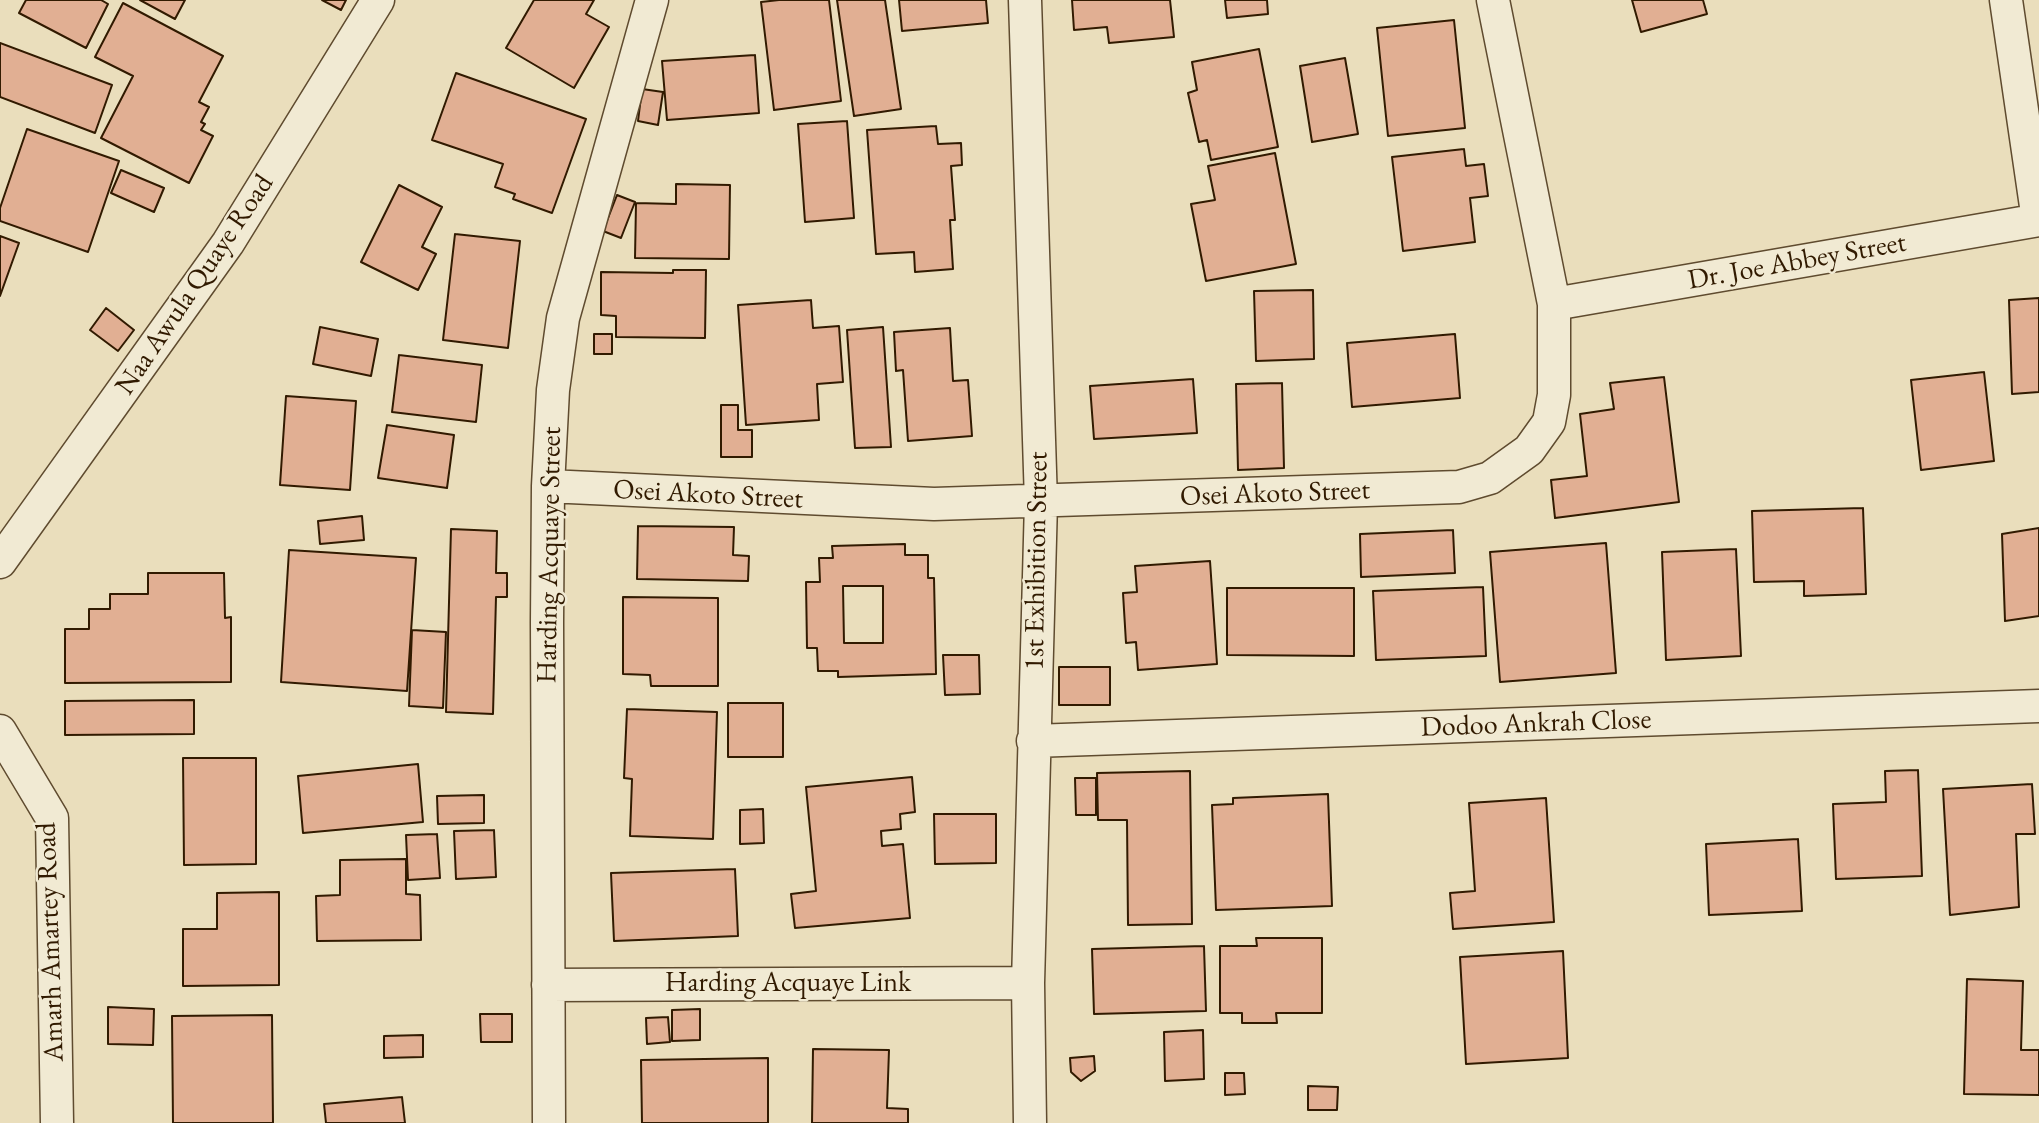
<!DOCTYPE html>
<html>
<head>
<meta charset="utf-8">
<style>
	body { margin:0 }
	canvas { display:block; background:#eadebc }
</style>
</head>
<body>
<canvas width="2039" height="1123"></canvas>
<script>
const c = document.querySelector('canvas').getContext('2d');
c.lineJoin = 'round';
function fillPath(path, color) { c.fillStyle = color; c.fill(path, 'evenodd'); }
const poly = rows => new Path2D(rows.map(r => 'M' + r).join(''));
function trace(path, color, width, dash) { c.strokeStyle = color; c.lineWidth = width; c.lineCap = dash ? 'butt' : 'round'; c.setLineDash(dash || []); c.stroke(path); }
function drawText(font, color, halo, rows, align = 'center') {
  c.font = font + ' "EB Garamond",serif'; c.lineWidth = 5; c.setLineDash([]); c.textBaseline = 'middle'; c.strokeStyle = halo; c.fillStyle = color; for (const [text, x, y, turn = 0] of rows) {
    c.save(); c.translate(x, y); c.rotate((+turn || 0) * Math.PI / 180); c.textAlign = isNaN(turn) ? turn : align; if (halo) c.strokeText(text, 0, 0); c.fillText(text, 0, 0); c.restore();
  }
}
const building = poly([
	[26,0,101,0,108,4,86,48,19,13,26,0],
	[140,0,185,0,175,19,140,0],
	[322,0,346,0,341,10,322,0],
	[534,0,594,0,586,14,609,27,574,88,506,48,534,0],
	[779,0,829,0,841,101,774,110,761,2,779,0],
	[837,0,885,0,901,109,854,116,837,0],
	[899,0,986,0,988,23,902,31,899,0],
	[1072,0,1170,0,1174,37,1109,43,1107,27,1074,30,1072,0],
	[1225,0,1267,0,1268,14,1227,18,1225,0],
	[1632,0,1703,0,1707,14,1641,32,1632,0],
	[123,3,223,56,199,102,209,107,201,122,205,124,201,130,213,136,189,183,101,138,133,76,95,57,123,3],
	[1454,20,1465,128,1388,136,1377,28,1454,20],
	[0,43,112,85,95,133,0,97,0,43],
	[1259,49,1278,147,1211,160,1207,140,1199,142,1188,93,1197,90,1192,62,1259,49],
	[755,55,759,113,667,120,662,61,755,55],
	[1345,58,1358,134,1312,142,1300,66,1345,58],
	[456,73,586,119,552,213,513,199,515,194,495,187,503,164,432,140,456,73],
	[642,89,663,92,658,125,638,121,642,89],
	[847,121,854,218,805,222,798,124,847,121],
	[936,126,938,144,961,143,962,165,951,166,955,220,950,220,953,269,915,272,914,252,876,254,867,130,936,126],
	[27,129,119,161,88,252,0,221,0,208,27,129],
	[1464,149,1466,166,1484,164,1488,196,1470,198,1475,242,1403,251,1392,157,1464,149],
	[1275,153,1296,264,1206,281,1191,204,1215,200,1208,166,1275,153],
	[121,170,164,188,154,212,111,193,121,170],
	[676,184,730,185,729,259,635,258,636,203,676,204,676,184],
	[399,185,442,207,422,247,436,254,418,290,361,262,399,185],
	[617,195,635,202,621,238,603,231,617,195],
	[455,234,520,241,508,348,443,340,455,234],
	[0,236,19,243,0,296,0,236],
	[673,270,706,270,705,338,616,337,616,316,601,315,601,272,673,273,673,270],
	[1313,290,1314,359,1256,361,1254,291,1313,290],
	[2039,298,2039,392,2012,394,2009,300,2039,298],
	[811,300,813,328,839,326,843,382,817,384,819,420,746,425,738,305,811,300],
	[106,308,134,330,118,351,90,330,106,308],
	[320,327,378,339,371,376,313,364,320,327],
	[883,327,891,447,855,448,847,330,883,327],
	[950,328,953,381,968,380,972,436,908,441,903,370,896,371,894,332,950,328],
	[594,334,612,334,612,354,594,354,594,334],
	[1455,334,1460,398,1352,407,1347,343,1455,334],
	[399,355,482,365,476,422,392,412,399,355],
	[1984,372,1994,461,1921,470,1911,380,1984,372],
	[1664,377,1679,502,1555,518,1551,480,1587,476,1580,414,1614,409,1610,383,1664,377],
	[1193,379,1197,433,1094,439,1090,386,1193,379],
	[1282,383,1284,468,1238,470,1236,384,1282,383],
	[286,396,356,401,350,490,280,485,286,396],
	[721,405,738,405,738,430,752,430,752,457,721,457,721,405],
	[387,425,454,435,447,488,378,478,387,425],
	[1863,508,1866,594,1804,596,1804,581,1754,582,1752,511,1863,508],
	[362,516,364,540,320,544,318,521,362,516],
	[638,526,734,527,733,555,749,556,748,581,637,579,638,526],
	[2039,528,2039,616,2005,621,2002,534,2039,528],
	[451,529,497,531,496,573,507,573,507,597,496,597,493,714,446,712,451,529],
	[1453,530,1455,573,1361,577,1360,534,1453,530],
	[1606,543,1616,673,1500,682,1490,552,1606,543],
	[905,544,905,555,928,555,928,578,934,578,936,674,838,677,838,671,818,671,817,648,807,648,806,582,820,582,819,558,833,558,832,546,905,544],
	[843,586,883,586,883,643,844,643,843,586],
	[1736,549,1741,656,1666,660,1662,552,1736,549],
	[289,550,416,558,407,691,281,682,289,550],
	[1210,561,1217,664,1138,670,1136,642,1126,643,1123,593,1137,592,1135,566,1210,561],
	[148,573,224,573,225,618,231,617,231,682,65,683,65,629,89,629,89,609,110,609,110,594,148,594,148,573],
	[1483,587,1486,656,1376,660,1373,591,1483,587],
	[1227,588,1354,588,1354,656,1227,655,1227,588],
	[623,597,718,598,718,686,651,686,650,675,623,674,623,597],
	[412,630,446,632,443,708,409,706,412,630],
	[943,655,979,655,980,694,945,695,943,655],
	[1059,667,1110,667,1110,705,1059,705,1059,667],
	[194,700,194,734,65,735,65,701,194,700],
	[728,703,783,703,783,757,728,757,728,703],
	[627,709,717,712,713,839,630,836,632,779,624,778,627,709],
	[183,758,256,758,256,864,184,865,183,758],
	[418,764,423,822,303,833,298,776,418,764],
	[1918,770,1922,876,1836,879,1833,804,1886,802,1885,771,1918,770],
	[1190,771,1192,924,1128,925,1127,820,1098,820,1097,773,1190,771],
	[912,777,915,812,900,814,901,829,881,831,882,846,903,844,910,918,795,928,791,894,816,891,806,787,912,777],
	[1075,778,1096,778,1096,815,1076,815,1075,778],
	[2032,784,2035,834,2016,834,2019,907,1950,915,1943,789,2032,784],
	[1328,794,1332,906,1216,910,1212,805,1233,804,1233,798,1328,794],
	[484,795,484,823,438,824,437,796,484,795],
	[1546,798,1554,922,1453,929,1450,893,1475,891,1469,803,1546,798],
	[763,809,764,843,740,844,740,810,763,809],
	[934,814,996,814,996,863,935,864,934,814],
	[494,830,496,877,456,879,454,831,494,830],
	[437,834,440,878,408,880,406,835,437,834],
	[1798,839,1802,911,1709,915,1706,844,1798,839],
	[406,859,406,894,420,895,421,940,317,941,316,896,340,895,340,860,406,859],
	[735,869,738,936,614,941,611,873,735,869],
	[279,892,279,985,183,986,183,929,217,929,217,893,279,892],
	[1256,938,1322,938,1322,1013,1276,1013,1277,1023,1242,1023,1242,1013,1220,1013,1220,946,1257,946,1256,938],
	[1204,946,1206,1011,1094,1014,1092,949,1204,946],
	[1563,951,1568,1058,1466,1064,1460,957,1563,951],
	[1967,979,2023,981,2021,1050,2039,1050,2039,1095,1964,1094,1967,979],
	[108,1007,154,1009,153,1045,108,1044,108,1007],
	[700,1009,700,1040,672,1041,672,1010,700,1009],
	[480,1014,512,1014,512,1042,481,1042,480,1014],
	[272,1015,273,1123,173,1123,172,1016,272,1015],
	[668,1017,670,1042,647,1044,646,1018,668,1017],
	[1203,1030,1204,1079,1165,1081,1164,1032,1203,1030],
	[423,1035,423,1057,384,1058,384,1036,423,1035],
	[813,1049,889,1050,887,1108,908,1109,908,1123,812,1123,813,1049],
	[1094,1056,1095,1071,1081,1081,1071,1072,1070,1058,1094,1056],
	[768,1058,768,1123,642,1123,641,1060,768,1058],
	[1225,1073,1244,1073,1245,1094,1225,1095,1225,1073],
	[1308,1086,1338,1087,1337,1110,1308,1110,1308,1086],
	[402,1097,405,1123,326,1123,324,1104,402,1097]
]);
fillPath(building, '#e1af93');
trace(building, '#311a00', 2);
const minor = poly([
	[1025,0,1041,502,1028,983,1030,1123],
	[2006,0,2038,220],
	[1554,304,2039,220],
	[548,486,934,504,1459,487,1490,478,1529,450,1549,422,1554,395,1554,304,1493,0],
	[0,562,228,243,378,0],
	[0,731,52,818,57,1123],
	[1033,741,2039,706],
	[548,985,1028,983],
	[549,1123,547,622,548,486,553,390,563,318,652,0]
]);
trace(minor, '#5f4b2f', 35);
trace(minor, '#f1ead3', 32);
drawText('28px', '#311a00', '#f1ead3', [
	["Dr. Joe Abbey Street",1797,262,-10],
	["Naa Awula Quaye Road",195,285,-56],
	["Osei Akoto Street",1275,494,-2],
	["Osei Akoto Street",708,495,3],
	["Harding Acquaye Street",550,555,-89],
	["1st Exhibition Street",1037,561,-89],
	["Dodoo Ankrah Close",1536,724,-2],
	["Amarh Amartey Road",51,942,-92],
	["Harding Acquaye Link",788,983]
]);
</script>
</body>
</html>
